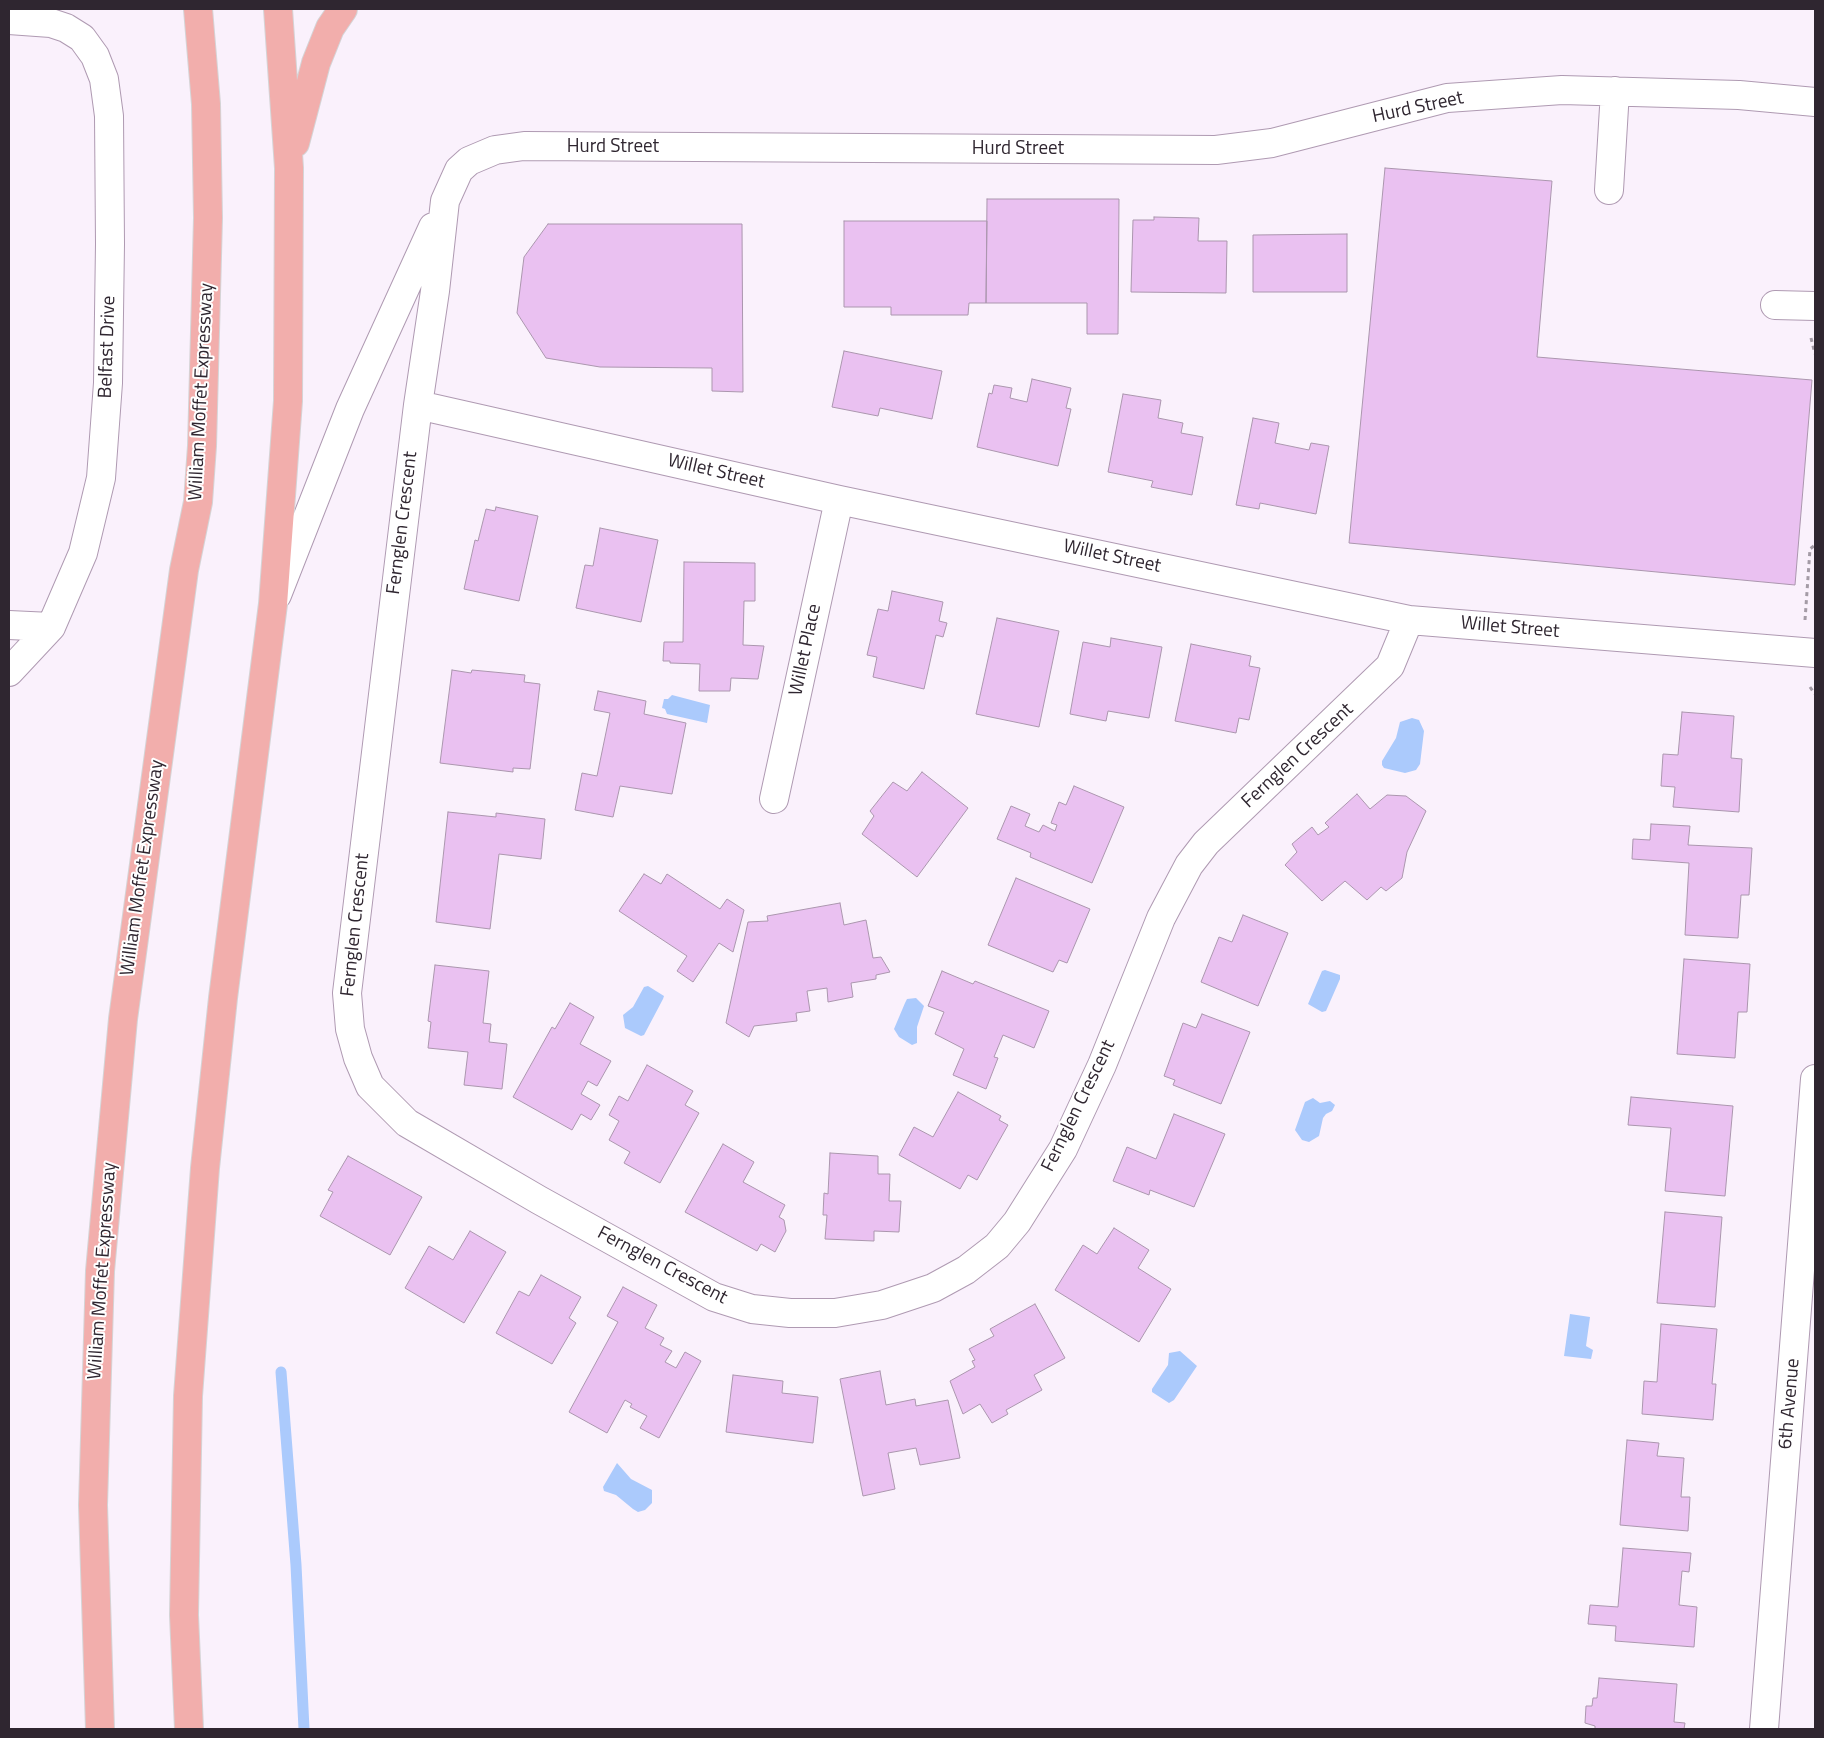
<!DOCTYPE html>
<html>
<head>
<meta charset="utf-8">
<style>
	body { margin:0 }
	#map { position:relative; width:1824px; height:1738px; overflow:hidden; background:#faf1fc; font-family:"Titillium Web",sans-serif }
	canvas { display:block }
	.frame { position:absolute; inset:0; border:10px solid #2f2630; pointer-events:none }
</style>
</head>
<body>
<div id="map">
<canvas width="1824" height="1738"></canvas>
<div class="frame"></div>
</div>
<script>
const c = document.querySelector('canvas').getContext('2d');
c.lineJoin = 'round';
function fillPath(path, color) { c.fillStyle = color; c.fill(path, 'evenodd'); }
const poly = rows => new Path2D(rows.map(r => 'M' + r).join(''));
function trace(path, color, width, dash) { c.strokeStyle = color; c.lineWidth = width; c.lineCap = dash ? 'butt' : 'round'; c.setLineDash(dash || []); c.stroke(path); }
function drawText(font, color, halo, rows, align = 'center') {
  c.font = font + ' "Titillium Web",sans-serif'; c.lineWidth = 4; c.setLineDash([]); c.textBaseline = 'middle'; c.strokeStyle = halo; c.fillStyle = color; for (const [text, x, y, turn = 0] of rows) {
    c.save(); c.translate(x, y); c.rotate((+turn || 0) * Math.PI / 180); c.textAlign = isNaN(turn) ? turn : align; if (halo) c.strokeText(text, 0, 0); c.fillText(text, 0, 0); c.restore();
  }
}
fillPath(poly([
	[672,695,710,705,707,723,667,714,665,709,662,708,664,699,668,699],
	[1412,718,1419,720,1424,731,1420,764,1416,770,1405,773,1384,768,1382,765,1382,761,1396,738,1400,722],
	[1325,970,1340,975,1340,979,1326,1011,1322,1012,1308,1004,1322,971],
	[648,986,664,996,663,999,644,1035,641,1036,625,1028,623,1015,633,1007,644,987],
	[916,998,924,1006,917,1027,917,1043,912,1045,899,1037,894,1029,905,1003,907,999],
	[1313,1098,1320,1103,1330,1101,1335,1105,1332,1111,1326,1114,1323,1118,1319,1136,1309,1142,1302,1140,1295,1130,1305,1102],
	[1570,1314,1590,1317,1586,1346,1593,1350,1591,1359,1564,1356],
	[1180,1351,1197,1366,1174,1400,1169,1403,1152,1392,1152,1389,1168,1365,1169,1353],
	[617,1463,631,1479,652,1490,652,1503,645,1510,638,1512,633,1509,616,1495,604,1491,603,1487]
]), '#abcafc');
trace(poly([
	[281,1372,296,1565,304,1729]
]), '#abcafc', 11);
const building = poly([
	[1385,168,1552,181,1537,357,1812,380,1795,585,1349,543,1385,168],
	[987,199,1119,199,1118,334,1087,334,1087,303,986,303,987,199],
	[1154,217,1199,218,1198,241,1227,241,1226,293,1131,292,1133,220,1154,220,1154,217],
	[844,221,987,221,986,303,969,303,968,315,891,315,891,307,844,307,844,221],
	[548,224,742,224,743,392,712,391,712,368,600,367,546,358,517,313,524,257,548,224],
	[1347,234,1347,292,1253,292,1253,235,1347,234],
	[844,351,942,371,932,419,880,408,878,416,832,407,844,351],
	[1032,379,1071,388,1066,408,1071,409,1058,466,977,447,989,393,992,394,994,385,1012,388,1010,398,1027,402,1032,379],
	[1123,394,1161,400,1158,418,1183,423,1181,433,1203,437,1192,495,1151,487,1153,481,1108,472,1123,394],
	[1253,418,1279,423,1275,443,1309,450,1311,443,1329,446,1316,514,1260,503,1259,509,1236,505,1253,418],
	[496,507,538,516,519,601,464,589,475,540,478,541,486,509,495,511,496,507],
	[600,528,658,540,641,622,576,608,585,565,593,566,600,528],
	[684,562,755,563,755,601,744,601,743,645,764,646,758,679,731,678,730,691,699,691,700,664,670,663,670,661,663,661,664,642,683,642,684,562],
	[892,591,943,602,939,621,947,623,943,637,936,635,924,689,873,677,877,657,867,655,878,609,888,611,892,591],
	[997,618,1059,631,1039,727,976,714,997,618],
	[1111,638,1162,647,1149,718,1108,711,1106,721,1070,714,1083,642,1110,647,1111,638],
	[1191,644,1251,656,1249,666,1260,668,1249,720,1239,718,1236,733,1175,721,1191,644],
	[452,670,471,673,472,670,525,675,524,682,540,684,530,769,513,768,513,772,440,763,452,670],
	[598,691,646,701,644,714,686,723,672,794,620,786,613,817,575,810,582,773,597,776,610,713,594,710,598,691],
	[1682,712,1734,716,1731,758,1742,759,1739,812,1673,807,1675,787,1661,786,1663,754,1678,755,1682,712],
	[922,772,968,808,917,877,862,834,874,816,870,811,893,782,907,791,922,772],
	[1074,786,1124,807,1092,883,1030,857,1031,853,997,839,1011,806,1030,814,1025,826,1039,832,1043,825,1055,831,1057,825,1051,823,1059,802,1066,805,1074,786],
	[1357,794,1370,809,1387,795,1406,796,1426,811,1407,852,1402,878,1386,891,1381,887,1367,900,1345,881,1322,901,1285,865,1297,852,1292,844,1312,827,1318,835,1329,827,1325,823,1357,794],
	[448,812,496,817,496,813,545,819,541,859,499,854,490,929,436,922,448,812],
	[1651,824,1690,826,1688,845,1752,848,1749,895,1741,895,1738,938,1685,935,1689,863,1632,859,1633,839,1650,840,1651,824],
	[644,874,661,884,667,874,720,909,727,899,744,910,733,952,719,943,693,982,677,971,687,956,619,911,644,874],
	[1016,878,1090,909,1067,963,1059,960,1053,972,988,945,1016,878],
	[840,903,844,925,866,920,873,958,881,957,890,972,876,975,876,979,851,983,853,997,828,1002,827,988,807,991,810,1011,796,1013,797,1021,754,1026,749,1037,726,1023,748,922,768,921,767,916,840,903],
	[1243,915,1288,933,1258,1006,1201,982,1219,937,1232,942,1243,915],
	[1684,959,1750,964,1747,1012,1738,1012,1735,1058,1677,1054,1684,959],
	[435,965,489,971,483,1023,491,1024,489,1042,507,1044,502,1089,464,1085,468,1052,428,1048,431,1022,428,1021,435,965],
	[942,971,973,984,975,981,1049,1011,1034,1048,1003,1035,994,1057,998,1058,986,1089,953,1075,964,1049,935,1034,944,1012,928,1006,942,971],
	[570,1003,594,1017,580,1044,611,1061,597,1086,588,1081,581,1094,600,1105,591,1120,581,1114,572,1130,513,1097,552,1027,555,1029,570,1003],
	[1202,1014,1250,1032,1221,1104,1173,1085,1175,1080,1164,1076,1183,1023,1196,1028,1202,1014],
	[647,1065,693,1091,685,1105,699,1113,660,1183,624,1163,630,1152,609,1140,619,1121,609,1115,619,1096,628,1101,647,1065],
	[958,1092,1001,1116,999,1120,1008,1125,977,1180,968,1175,960,1189,899,1155,914,1127,933,1137,958,1092],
	[1631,1097,1733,1106,1725,1196,1665,1191,1671,1128,1628,1125,1631,1097],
	[1174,1114,1225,1134,1194,1207,1150,1190,1149,1195,1113,1181,1127,1147,1156,1159,1174,1114],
	[723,1144,754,1162,743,1182,785,1205,779,1217,784,1220,786,1231,775,1252,761,1244,757,1251,685,1212,723,1144],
	[830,1153,878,1156,878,1174,890,1174,889,1201,901,1201,899,1232,874,1231,874,1241,825,1239,827,1215,823,1215,824,1193,828,1194,830,1153],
	[348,1156,422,1197,390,1255,320,1216,333,1192,328,1190,348,1156],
	[1665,1212,1722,1217,1715,1307,1657,1303,1665,1212],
	[1114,1228,1149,1250,1138,1268,1171,1289,1139,1342,1055,1290,1083,1245,1097,1254,1114,1228],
	[470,1231,506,1252,464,1323,405,1288,429,1246,453,1260,470,1231],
	[541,1275,581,1297,569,1318,576,1323,552,1364,496,1333,519,1291,529,1296,541,1275],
	[623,1287,657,1305,645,1328,664,1338,660,1345,672,1351,665,1362,676,1368,685,1352,701,1361,659,1438,640,1428,647,1416,630,1407,632,1404,625,1400,607,1433,569,1412,618,1322,607,1316,623,1287],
	[1035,1304,1065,1358,1034,1375,1042,1390,1006,1410,1008,1414,992,1423,980,1404,963,1414,950,1381,975,1367,972,1361,975,1360,969,1349,994,1336,990,1329,1035,1304],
	[1661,1324,1717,1329,1712,1384,1716,1384,1713,1420,1642,1414,1644,1381,1657,1382,1661,1324],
	[880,1371,886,1405,915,1399,916,1406,948,1400,960,1458,920,1465,916,1448,888,1453,895,1489,863,1496,840,1379,880,1371],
	[733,1375,783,1381,782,1393,818,1397,813,1443,726,1432,733,1375],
	[1627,1440,1659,1443,1657,1456,1684,1458,1681,1497,1690,1497,1688,1531,1620,1525,1627,1440],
	[1623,1548,1691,1553,1689,1572,1682,1571,1679,1605,1697,1607,1694,1647,1615,1641,1616,1626,1588,1624,1590,1605,1618,1607,1623,1548],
	[1599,1678,1677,1684,1674,1722,1685,1723,1684,1729,1595,1729,1595,1726,1585,1723,1586,1706,1592,1706,1593,1698,1597,1698,1599,1678]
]);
fillPath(building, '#eac1f1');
trace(building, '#ab96ae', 1);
const minor = poly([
	[9,20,51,23,66,28,82,38,95,56,104,79,109,116,110,244,108,383,101,478,83,553,51,627,9,672],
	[1609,190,1615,91],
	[1775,305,1815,306],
	[418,405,839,500,1409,620,1815,653],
	[277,595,350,409,433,227],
	[1409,620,1390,666,1206,843,1189,865,1161,918,1102,1065,1063,1149,1017,1222,997,1246,966,1270,933,1288,882,1305,835,1313,790,1313,752,1309,714,1297,539,1200,407,1123,370,1086,358,1058,350,1029,347,993,418,405,435,291,445,201,459,170,469,161,495,150,524,146,1216,150,1272,143,1447,98,1562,90,1739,95,1815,102],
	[9,625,51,627],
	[774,799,839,500],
	[1764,1729,1815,1079]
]);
const major = poly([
	[295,143,316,63,330,28,343,9],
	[100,1729,93,1505,100,1271,123,1019,184,570,198,502,202,446,208,218,206,104,198,9],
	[189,1729,184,1615,188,1396,205,1168,223,998,273,604,288,401,289,168,278,9]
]);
trace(minor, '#af9ab2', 30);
trace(major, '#d5d4d6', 30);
trace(poly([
	[1811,338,1815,354],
	[1805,620,1810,549,1815,545],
	[1810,687,1815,694]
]), '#a49ba6', 3, [4, 4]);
trace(minor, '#fff', 28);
trace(major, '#f2aeac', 28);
drawText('19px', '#2f2630', '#fff', [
	["Hurd Street",1418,108,-12],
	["Hurd Street",613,147],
	["Hurd Street",1018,149],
	["Belfast Drive",108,347,-88],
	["William Moffet Expressway",202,392,-87],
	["Willet Street",716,472,13],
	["Fernglen Crescent",403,523,-83],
	["Willet Street",1112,557,12],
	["Willet Street",1510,628,5],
	["Willet Place",806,650,-78],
	["Fernglen Crescent",1298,756,-43],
	["William Moffet Expressway",143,868,-82],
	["Fernglen Crescent",356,925,-84],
	["Fernglen Crescent",1079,1106,-64],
	["Fernglen Crescent",662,1266,28],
	["William Moffet Expressway",103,1271,-86],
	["6th Avenue",1790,1404,-85]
]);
</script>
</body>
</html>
